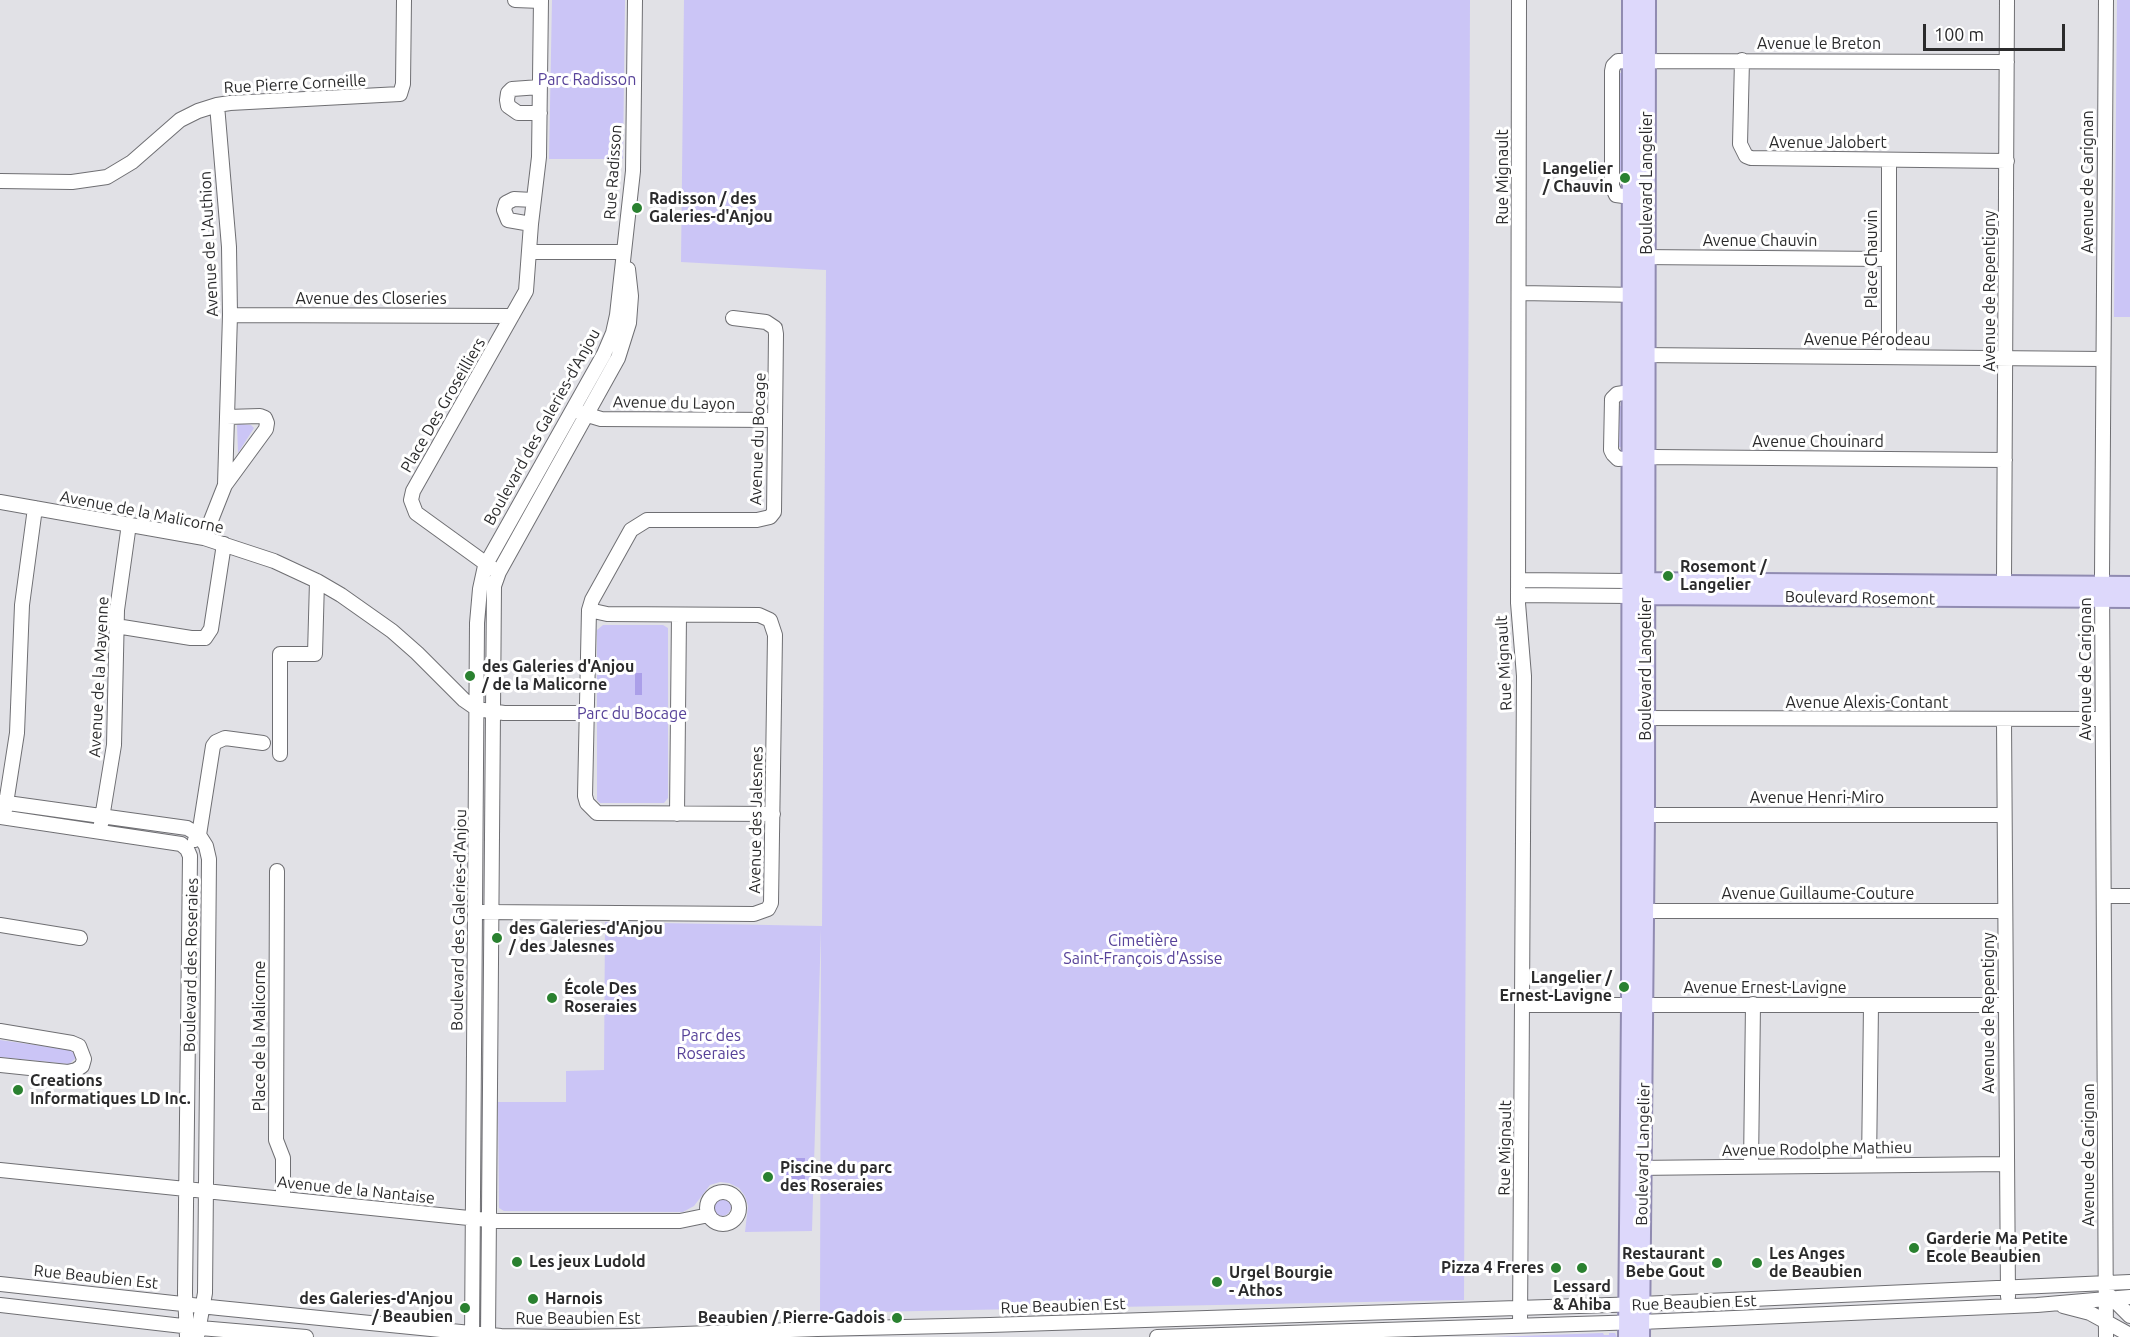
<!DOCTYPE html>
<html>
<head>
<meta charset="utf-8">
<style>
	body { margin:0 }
	#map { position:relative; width:2130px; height:1337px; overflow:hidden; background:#e1e1e6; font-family:Ubuntu,sans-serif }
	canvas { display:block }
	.scale { position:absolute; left:1923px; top:24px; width:142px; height:27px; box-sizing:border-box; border:3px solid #2b2b2c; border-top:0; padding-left:8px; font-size:18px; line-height:21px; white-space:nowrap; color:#2b2b2c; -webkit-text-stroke:4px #fff; paint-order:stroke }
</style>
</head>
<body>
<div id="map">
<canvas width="2130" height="1337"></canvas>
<div class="scale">100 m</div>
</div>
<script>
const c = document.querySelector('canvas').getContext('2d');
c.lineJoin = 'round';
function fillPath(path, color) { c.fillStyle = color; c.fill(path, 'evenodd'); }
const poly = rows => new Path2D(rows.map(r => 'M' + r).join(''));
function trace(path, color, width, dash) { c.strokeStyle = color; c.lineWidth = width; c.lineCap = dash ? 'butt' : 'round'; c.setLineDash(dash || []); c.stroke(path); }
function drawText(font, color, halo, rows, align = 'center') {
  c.font = font + ' Ubuntu,sans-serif'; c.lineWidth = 6; c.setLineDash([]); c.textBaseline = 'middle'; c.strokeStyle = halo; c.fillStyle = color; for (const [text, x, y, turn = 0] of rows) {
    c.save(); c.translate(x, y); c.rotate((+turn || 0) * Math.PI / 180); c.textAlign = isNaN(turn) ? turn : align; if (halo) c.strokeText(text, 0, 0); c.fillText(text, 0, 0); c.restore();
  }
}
fillPath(poly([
	[552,0,625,0,623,159,549,159],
	[684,0,1470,0,1464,1300,820,1313,821,929,812,1231,745,1232,748,1206,745,1196,739,1188,729,1183,720,1182,710,1185,694,1206,683,1212,504,1211,499,1208,498,1102,566,1102,566,1071,604,1070,605,922,822,926,826,270,681,262],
	[2117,0,2130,0,2130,317,2114,317],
	[1617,73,1623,73,1623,174,1620,174,1620,179,1623,179,1623,183,1617,183],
	[1616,406,1621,406,1622,408,1621,447,1616,447],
	[239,424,251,425,254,428,238,453,237,425],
	[603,625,663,625,668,628,668,798,664,803,600,803,597,800,597,630],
	[0,1040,70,1050,75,1054,75,1059,69,1064,0,1057],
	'713 1207a9 9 0 1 1 18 0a9 9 0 1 1-18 0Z',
	[1603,1333,1604,1335,1609,1335,1609,1333,1615,1333,1617,1337,1493,1337]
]), '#cbc5f6');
fillPath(poly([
	[635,673,642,673,642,695,635,695],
	[786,1158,805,1158,805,1193,786,1193]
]), '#ab9fe9');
const minor = poly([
	[515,0,541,1],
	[1519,0,1518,603,1524,676,1520,1325],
	[1742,60,1740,144,1746,156,1751,158,2007,161],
	[540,87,512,89,508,93,507,100,508,106,518,113,540,113],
	[0,181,72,182,107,177,132,162,180,120,198,111,217,105,230,103,400,94,403,84,404,0],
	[1631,197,1616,195,1612,186,1612,71,1613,66,1618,61,2007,62],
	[531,224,508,220,504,210,506,203,514,199,533,200],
	[529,252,624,252],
	[1639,257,1888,259],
	[1519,293,1641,295],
	[230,315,512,316],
	[733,318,766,322,775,328,776,334,774,512,770,517,757,520,647,520,631,530,592,600,589,610,585,796,587,803,597,813,773,814],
	[1637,355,2103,359],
	[1889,357,1889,160],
	[1630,392,1617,394,1612,399,1611,450,1613,454,1618,459,1654,457,2005,460],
	[581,413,601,419,775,420],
	[225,485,266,429,267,423,265,418,260,416,227,417],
	[0,502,204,538,274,561,317,581,341,595,392,631,417,653,464,700,477,709,504,713,586,713],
	[204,538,225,485,230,315,229,247,217,105],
	[492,568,416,513,411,500,413,491,526,291,531,224,539,157,541,0],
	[1518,580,1630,581],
	[2004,583,2007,0],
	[1518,595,1630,596],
	[116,626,191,638,205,638,211,629,224,544],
	[1637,718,2102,719],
	[2004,720,2008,1297],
	[280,754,280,654,315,654,317,581],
	[0,802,187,828,199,835,206,846,209,859,205,1293,197,1337],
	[5,810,17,733,22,605,35,508],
	[677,814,679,615],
	[1637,815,2004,815],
	[0,817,181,844,187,849,190,856,185,1293,187,1337],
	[101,824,114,745,117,610,129,524],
	[195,840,199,835,213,746,216,742,225,738,263,743],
	[277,871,276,1140,283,1158,283,1199],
	[2104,896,2130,896],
	[1635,911,2005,911],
	[482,912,754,914,768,909,771,903,775,635,770,620,759,615,607,614,589,610],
	[0,925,80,938],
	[1523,1005,2006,1005],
	[0,1031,72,1043,79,1046,84,1059,82,1066,76,1070,68,1072,0,1065],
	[1869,1165,1871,1005],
	[1751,1166,1753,1004],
	[1634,1168,2006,1164],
	[0,1170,498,1221,680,1221,709,1215],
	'707 1208a16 16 0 1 1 32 0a16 16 0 1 1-32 0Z',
	[0,1284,219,1308,501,1336,565,1337,630,1336,817,1329,990,1325,1641,1304,2130,1282],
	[2110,1296,2130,1316],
	[0,1305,200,1328,306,1337],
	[2063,1306,2090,1313,2130,1335],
	[472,1337,477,623,480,589,485,566,604,354,613,333,617,315,633,171,635,0],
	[488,1337,494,586,499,572,618,358,629,323,631,296,628,269],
	[1157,1337,1641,1322,2037,1305,2130,1297],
	[2106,1337,2102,577,2106,0]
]);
const major = poly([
	[1637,581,2130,585],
	[1637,596,2130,599],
	[1627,1337,1630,1005,1631,0],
	[1641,1337,1646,815,1647,0]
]);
trace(minor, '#6f6f73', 16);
trace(major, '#908bb1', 20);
trace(minor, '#fff', 14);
trace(major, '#ddd8fb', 16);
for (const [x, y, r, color] of [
	[1625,178,6,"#2a8130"],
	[637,208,6,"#2a8130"],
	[1668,576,6,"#2a8130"],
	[470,676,6,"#2a8130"],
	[497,938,6,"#2a8130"],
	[1624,987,6,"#2a8130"],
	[552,998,6,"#2a8130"],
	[18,1090,6,"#2a8130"],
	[768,1177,6,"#2a8130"],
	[1914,1248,6,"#2a8130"],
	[517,1262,6,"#2a8130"],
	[1717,1263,6,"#2a8130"],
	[1757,1263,6,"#2a8130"],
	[1556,1268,6,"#2a8130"],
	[1582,1268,6,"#2a8130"],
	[1217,1282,6,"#2a8130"],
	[533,1299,6,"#2a8130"],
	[465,1308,6,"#2a8130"],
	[897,1318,6,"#2a8130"]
]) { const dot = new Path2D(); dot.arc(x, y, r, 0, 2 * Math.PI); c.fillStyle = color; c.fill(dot); trace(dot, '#fff', 2); }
drawText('16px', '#2b2b2c', '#fff', [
	["Avenue le Breton",1819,44],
	["Rue Pierre Corneille",295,84,-3],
	["Avenue Jalobert",1828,143],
	["Rue Radisson",613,172,-86],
	["Rue Mignault",1503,177,-90],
	["Avenue de Carignan",2088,182,-90],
	["Boulevard Langelier",1647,183,-90],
	["Avenue Chauvin",1760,241],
	["Avenue de L'Authion",209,244,-93],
	["Place Chauvin",1872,259,-90],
	["Avenue de Repentigny",1990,291,-90],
	["Avenue des Closeries",371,299],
	["Avenue Pérodeau",1867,340],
	["Avenue du Layon",674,403,1],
	["Place Des Groseilliers",443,405,-60],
	["Boulevard des Galeries-d'Anjou",542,427,-61],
	["Avenue du Bocage",758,439,-88],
	["Avenue Chouinard",1818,442],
	["Avenue de la Malicorne",142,512,11],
	["Boulevard Rosemont",1860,598,1],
	["Rue Mignault",1504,663,-93],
	["Boulevard Langelier",1646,669,-90],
	["Avenue de Carignan",2086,669,-90],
	["Avenue de la Mayenne",99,677,-87],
	["Avenue Alexis-Contant",1867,703],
	["Avenue Henri-Miro",1817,798],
	["Avenue des Jalesnes",756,820,-89],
	["Avenue Guillaume-Couture",1818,894],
	["Boulevard des Galeries-d'Anjou",459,920,-89],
	["Boulevard des Roseraies",191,965,-89],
	["Avenue Ernest-Lavigne",1765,988],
	["Avenue de Repentigny",1989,1013,-90],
	["Place de la Malicorne",260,1036,-90],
	["Rue Mignault",1505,1148,-89],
	["Avenue Rodolphe Mathieu",1817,1149,-1],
	["Boulevard Langelier",1643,1154,-89],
	["Avenue de Carignan",2089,1155,-90],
	["Avenue de la Nantaise",356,1190,6],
	["Rue Beaubien Est",96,1277,6],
	["Rue Beaubien Est",1694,1303,-2],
	["Rue Beaubien Est",1063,1306,-2],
	["Rue Beaubien Est",578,1319]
]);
drawText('16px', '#574299', '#fff', [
	["Parc Radisson",587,80],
	["Parc du Bocage",632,714],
	["Cimetière",1143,941],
	["Saint-François d'Assise",1143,959],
	["Parc des",711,1036],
	["Roseraies",711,1054]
]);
drawText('bold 16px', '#2b2b2c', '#fff', [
	["Langelier",1613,169,"right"],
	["/ Chauvin",1613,187,"right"],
	["Radisson / des",649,199],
	["Galeries-d'Anjou",649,217],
	["Rosemont /",1680,567],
	["Langelier",1680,585],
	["des Galeries d'Anjou",482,667],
	["/ de la Malicorne",482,685],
	["des Galeries-d'Anjou",509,929],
	["/ des Jalesnes",509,947],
	["Langelier /",1612,978,"right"],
	["Ernest-Lavigne",1612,996,"right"],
	["École Des",564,989],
	["Roseraies",564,1007],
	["Creations",30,1081],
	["Informatiques LD Inc.",30,1099],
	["Piscine du parc",780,1168],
	["des Roseraies",780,1186],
	["Garderie Ma Petite",1926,1239],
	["Ecole Beaubien",1926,1257],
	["Restaurant",1705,1254,"right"],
	["Bebe Gout",1705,1272,"right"],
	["Les Anges",1769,1254],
	["de Beaubien",1769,1272],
	["Les jeux Ludold",529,1262],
	["Pizza 4 Freres",1544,1268,"right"],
	["Urgel Bourgie",1229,1273],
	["- Athos",1229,1291],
	["Lessard",1582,1287,"center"],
	["& Ahiba",1582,1305,"center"],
	["des Galeries-d'Anjou",453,1299,"right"],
	["/ Beaubien",453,1317,"right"],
	["Harnois",545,1299],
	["Beaubien / Pierre-Gadois",885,1318,"right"]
], 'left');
</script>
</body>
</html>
